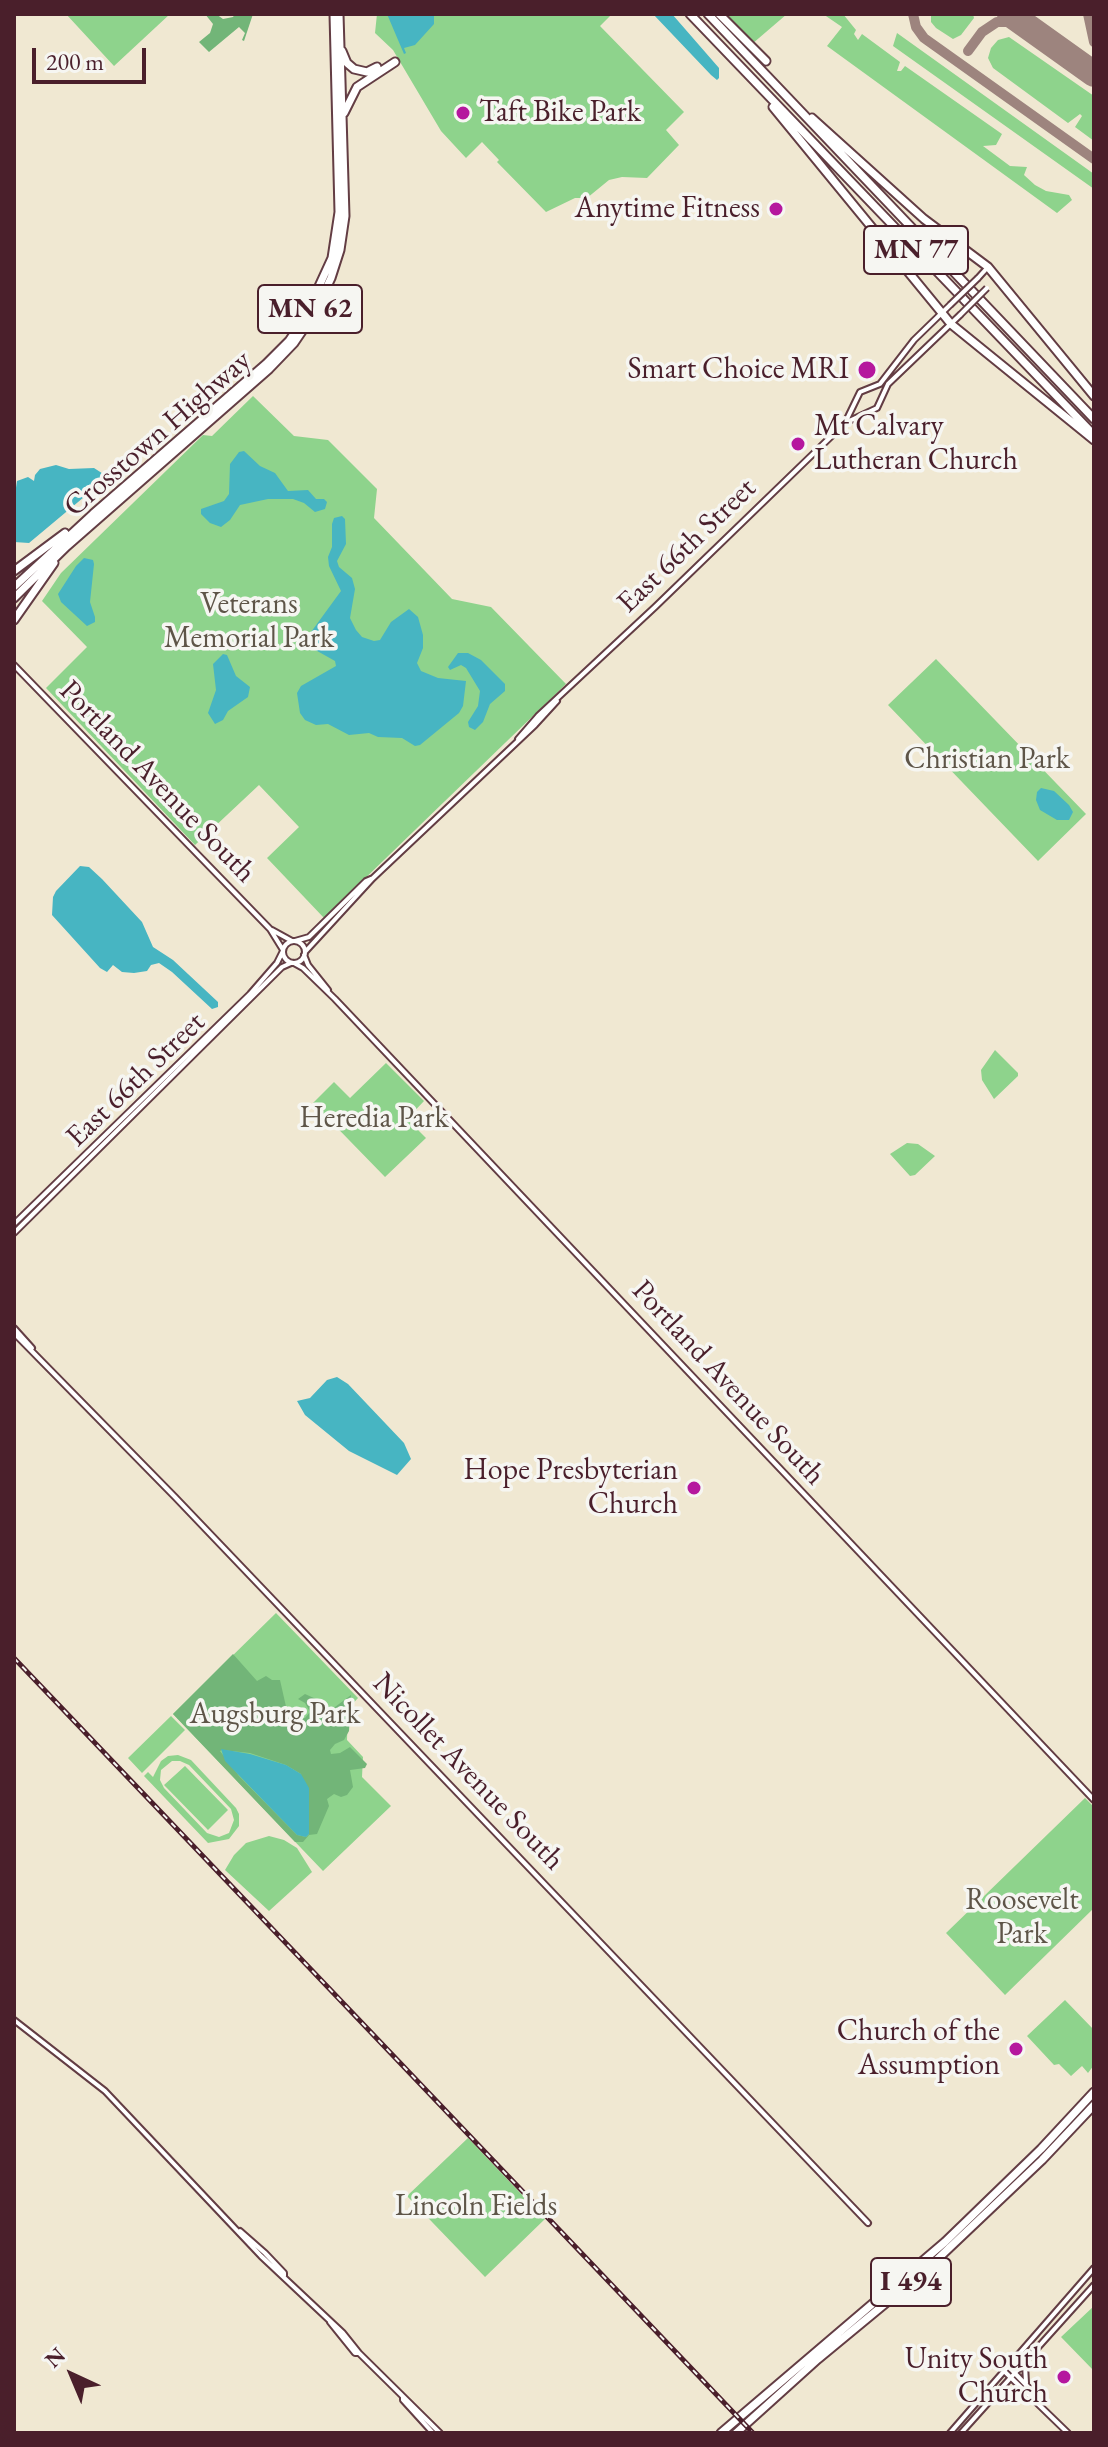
<!DOCTYPE html>
<html>
<head>
<meta charset="utf-8">
<style>
	body { margin:0 }
	#map { position:relative; width:1108px; height:2447px; overflow:hidden; background:#f0e8d2; font-family:"EB Garamond",serif }
	canvas { display:block }
	.frame { position:absolute; inset:0; border:16px solid #4a1f2b; pointer-events:none }
	.north { position:absolute; left:32px; top:2335px; width:80px; height:80px; -webkit-text-stroke:6px #f6f6f2; paint-order:stroke; rotate:316deg; font-size:22px; font-weight:700; line-height:32px; text-align:center; color:#4a1f2b }
	.north::after { content:''; display:block; margin:auto; width:28px; height:36px; background:#4a1f2b; clip-path:polygon(50% 0,100% 100%,50% 72%,0 100%) }
	.scale { position:absolute; left:32px; top:48px; width:114px; height:36px; box-sizing:border-box; border:4px solid #4a1f2b; border-top:0; padding-left:10px; font-size:24px; line-height:28px; white-space:nowrap; color:#4a1f2b; -webkit-text-stroke:6px #f6f6f2; paint-order:stroke }
</style>
</head>
<body>
<div id="map">
<canvas width="1108" height="2447"></canvas>
<div class="frame"></div>
<div class="north">N</div>
<div class="scale">200 m</div>
</div>
<script>
const c = document.querySelector('canvas').getContext('2d');
c.lineJoin = 'round';
function fillPath(path, color) { c.fillStyle = color; c.fill(path, 'evenodd'); }
const poly = rows => new Path2D(rows.map(r => 'M' + r).join(''));
function trace(path, color, width, dash) { c.strokeStyle = color; c.lineWidth = width; c.lineCap = dash ? 'butt' : 'round'; c.setLineDash(dash || []); c.stroke(path); }
function drawText(font, color, halo, rows, align = 'center') {
  c.font = font + ' "EB Garamond",serif'; c.lineWidth = 7; c.setLineDash([]); c.textBaseline = 'middle'; c.strokeStyle = halo; c.fillStyle = color; for (const [text, x, y, turn = 0] of rows) {
    c.save(); c.translate(x, y); c.rotate((+turn || 0) * Math.PI / 180); c.textAlign = isNaN(turn) ? turn : align; if (halo) c.strokeText(text, 0, 0); c.fillText(text, 0, 0); c.restore();
  }
}
fillPath(poly([
	[66,14,170,14,114,66],
	[377,14,612,14,600,26,684,112,666,130,679,145,647,178,622,177,609,180,587,198,575,198,546,212,497,162,499,160,482,142,466,158,441,131,393,50,375,33],
	[722,14,787,14,752,44],
	[823,14,843,14,856,30,854,34,858,40,862,34,900,62,897,71,901,71,905,66,1002,134,996,145,983,146,1010,166,1027,167,1024,175,1035,185,1046,191,1069,195,1072,200,1057,213,827,46,842,27],
	[931,14,973,14,974,18,961,35,953,39,936,28,931,22],
	[897,33,1094,174,1094,189,893,46],
	[1009,37,1094,96,1094,141,1075,127,1082,116,1080,114,1068,123,993,68,988,58,991,48,998,40],
	[253,396,294,436,328,440,377,489,374,518,452,599,491,607,566,684,324,918,267,858,299,827,259,785,195,845,46,688,87,647,42,601,61,573,203,435,212,436],
	[936,659,1086,814,1038,861,888,705],
	[995,1050,1018,1073,1018,1076,994,1099,982,1080,981,1070],
	[386,1063,424,1101,407,1119,426,1138,385,1177,313,1103,334,1082,350,1098],
	[907,1143,918,1144,935,1156,915,1175,910,1176,890,1154],
	[276,1613,358,1698,348,1709,347,1740,363,1757,362,1777,391,1806,323,1871,173,1714],
	[171,1716,185,1730,142,1773,128,1758],
	[178,1755,191,1760,236,1808,239,1814,239,1826,229,1839,208,1843,144,1776,148,1772,153,1777,161,1761,168,1756],
	[172,1761,180,1761,189,1765,231,1809,234,1820,229,1833,219,1837,207,1833,164,1788,160,1780,161,1770],
	[185,1766,228,1810,208,1830,164,1785],
	[1085,1798,1094,1807,1094,1908,1005,1995,946,1933],
	[269,1836,284,1840,297,1848,312,1872,269,1911,225,1870,234,1855,246,1843],
	[1065,2000,1094,2030,1094,2065,1088,2073,1082,2066,1071,2076,1059,2064,1054,2065,1027,2036],
	[468,2138,545,2219,485,2277,407,2196],
	[1094,2306,1094,2371,1061,2337]
]), '#8ed38c');
fillPath(poly([
	[205,14,216,14,223,19,233,17,235,14,253,14,244,41,242,40,245,33,239,27,209,52,199,42,210,33,213,24],
	[233,1654,257,1681,266,1676,272,1680,280,1680,287,1711,296,1718,305,1718,310,1712,305,1703,298,1699,305,1694,316,1699,322,1705,316,1714,319,1719,351,1695,349,1731,344,1740,335,1744,330,1750,331,1754,340,1753,350,1747,367,1764,365,1768,350,1770,353,1787,347,1795,341,1797,334,1794,327,1799,329,1806,317,1834,309,1835,303,1842,295,1842,173,1714],
	[222,1750,250,1753,286,1765,301,1774,309,1834,306,1837,297,1835,239,1776,220,1751]
]), '#72b578');
fillPath(poly([
	[387,14,443,14,434,16,434,24,415,45,404,48,406,53,404,54],
	[653,14,672,14,719,68,719,78,717,80,711,75],
	[244,451,260,466,275,473,288,491,308,490,316,499,324,499,327,502,325,509,315,512,304,503,293,499,268,499,240,505,230,520,221,527,210,523,201,514,201,509,224,501,229,494,230,464,239,452],
	[56,465,69,469,94,468,108,477,29,543,14,542,14,501,17,481,28,477,34,481,35,475,40,469],
	[342,516,345,519,346,544,337,561,339,567,352,578,355,589,350,618,356,630,362,637,374,641,380,640,391,622,409,609,418,617,423,635,423,648,417,663,421,671,438,678,466,681,463,706,459,713,420,745,415,746,402,738,378,737,369,733,349,735,328,724,316,725,305,720,300,713,297,693,301,686,336,666,335,661,303,643,341,591,329,566,328,557,332,547,332,524,334,518],
	[84,558,93,560,94,564,90,602,95,617,95,622,87,626,61,602,58,594,76,566],
	[458,653,468,653,481,660,505,684,505,691,490,704,483,722,475,730,469,727,468,722,478,706,480,691,466,668,461,665,450,670,448,667],
	[223,654,227,655,236,676,250,687,248,697,228,711,223,720,215,724,208,713,216,690,213,664],
	[1041,788,1054,791,1069,805,1073,812,1069,820,1057,820,1040,810,1036,800,1037,792],
	[80,866,89,867,102,879,142,922,153,947,173,960,218,1002,218,1007,212,1009,172,972,159,963,151,965,147,971,134,973,122,972,113,965,107,972,100,968,52,915,53,897,56,891],
	[337,1377,348,1384,404,1443,411,1459,397,1475,349,1451,305,1415,297,1401,310,1398,327,1380],
	[221,1749,250,1754,286,1765,301,1774,309,1788,309,1834,306,1837,297,1835,225,1761]
]), '#47b5c2');
trace(poly([
	[913,14,916,27,924,38,1094,159],
	[1088,14,1094,42],
	[968,51,982,32,997,22,1016,22,1040,35]
]), '#9d847e', 10);
trace(poly([
	[1010,14,1094,74]
]), '#9d847e', 26);
const secondary = poly([
	[978,278,988,267],
	[847,422,877,408,888,384,960,315],
	[14,665,270,929,283,950],
	[518,739,538,716,655,607,845,423,860,392,880,384,914,340,950,305],
	[272,930,292,941],
	[295,941,309,937,366,881,373,878],
	'283 952a11 11 0 1 1 22 0a11 11 0 1 1-22 0Z',
	[305,952,373,878,535,725,557,701],
	[304,955,308,965,328,990],
	[294,963,303,968,335,999,1094,1800],
	[14,1224,250,994,277,963,283,951],
	[14,1233,282,967,291,963],
	[14,1328,32,1348],
	[14,1333,175,1497,868,2223],
	[14,2020,105,2091,261,2256,343,2333,359,2353],
	[240,2231,265,2253,284,2273,284,2276],
	[330,2322,355,2353,359,2353,440,2433],
	[1025,2364,1026,2383],
	[1007,2365,1029,2388,1029,2394],
	[1003,2370,1068,2433],
	[403,2397,403,2400,433,2433],
	[950,2433,1094,2268],
	[961,2433,1094,2285]
]);
const motorway = poly([
	[690,14,1094,435],
	[708,14,1094,419],
	[719,14,766,61],
	[342,51,347,63,354,69,367,72,377,67],
	[773,107,951,324,1094,440],
	[344,113,357,87,395,62],
	[812,118,924,219,988,267,1094,396],
	[14,571,65,533],
	[14,587,93,514,266,364,289,341,304,319,332,258,339,212,334,14],
	[14,598,67,546,269,369,294,343,315,312,331,278,340,250,345,216,339,14],
	[14,620,54,563],
	[721,2433,945,2242,1041,2149,1094,2092],
	[736,2433,818,2359,927,2269,1042,2160,1094,2105]
]);
trace(secondary, '#633d44', 8);
trace(motorway, '#633d44', 11);
trace(secondary, '#fff', 4);
trace(motorway, '#fff', 7);
const rail = poly([
	[14,1658,753,2433]
]);
trace(rail, '#4a1f2b', 5);
trace(rail, '#f6f6f2', 2, [6]);
const secondaryBridge = poly([
	[950,305,978,278],
	[960,315,987,288]
]);
trace(secondaryBridge, '#633d44', 8, []);
trace(secondaryBridge, '#fff', 4);
for (const [x, y, r, color] of [
	[463,113,8,"#b5179e"],
	[776,209,8,"#b5179e"],
	[867,370,10,"#b5179e"],
	[798,444,8,"#b5179e"],
	[694,1488,8,"#b5179e"],
	[1016,2049,8,"#b5179e"],
	[1064,2377,8,"#b5179e"]
]) { const dot = new Path2D(); dot.arc(x, y, r, 0, 2 * Math.PI); c.fillStyle = color; c.fill(dot); trace(dot, '#f6f6f2', 3); }
for (const [x, y, w] of [
	[916,250,104],
	[310,309,104],
	[911,2282,80]
]) { const box = new Path2D(); box.roundRect(x - w / 2, y - 24, w, 48, 6); c.fillStyle = '#f6f6f2'; c.fill(box); trace(box, '#4a1f2b', 2); }
drawText('bold 28px', '#4a1f2b', null, [
	["MN 77",916,250],
	["MN 62",310,309],
	["I 494",911,2282]
]);
drawText('30px', '#4a1f2b', '#f6f6f2', [
	["Taft Bike Park",479,113,"left"],
	["Anytime Fitness",760,209],
	["Smart Choice MRI",849,370],
	["Mt Calvary",814,427,"left"],
	["Lutheran Church",814,461,"left"],
	["Hope Presbyterian",678,1471],
	["Church",678,1505],
	["Church of the",1000,2032],
	["Assumption",1000,2066],
	["Unity South",1048,2360],
	["Church",1048,2394]
], 'right');
drawText('30px', '#4a1f2b', '#f6f6f2', [
	["Crosstown Highway",158,434,-41],
	["East 66th Street",687,546,-44],
	["Portland Avenue South",157,782,46],
	["East 66th Street",136,1080,-44],
	["Portland Avenue South",728,1383,47],
	["Nicollet Avenue South",468,1772,46]
]);
drawText('30px', '#5e5548', '#f6f6f2', [
	["Veterans",249,605],
	["Memorial Park",249,639],
	["Christian Park",987,760],
	["Heredia Park",374,1119],
	["Augsburg Park",275,1715],
	["Roosevelt",1022,1901],
	["Park",1022,1935],
	["Lincoln Fields",476,2207]
]);
</script>
</body>
</html>
